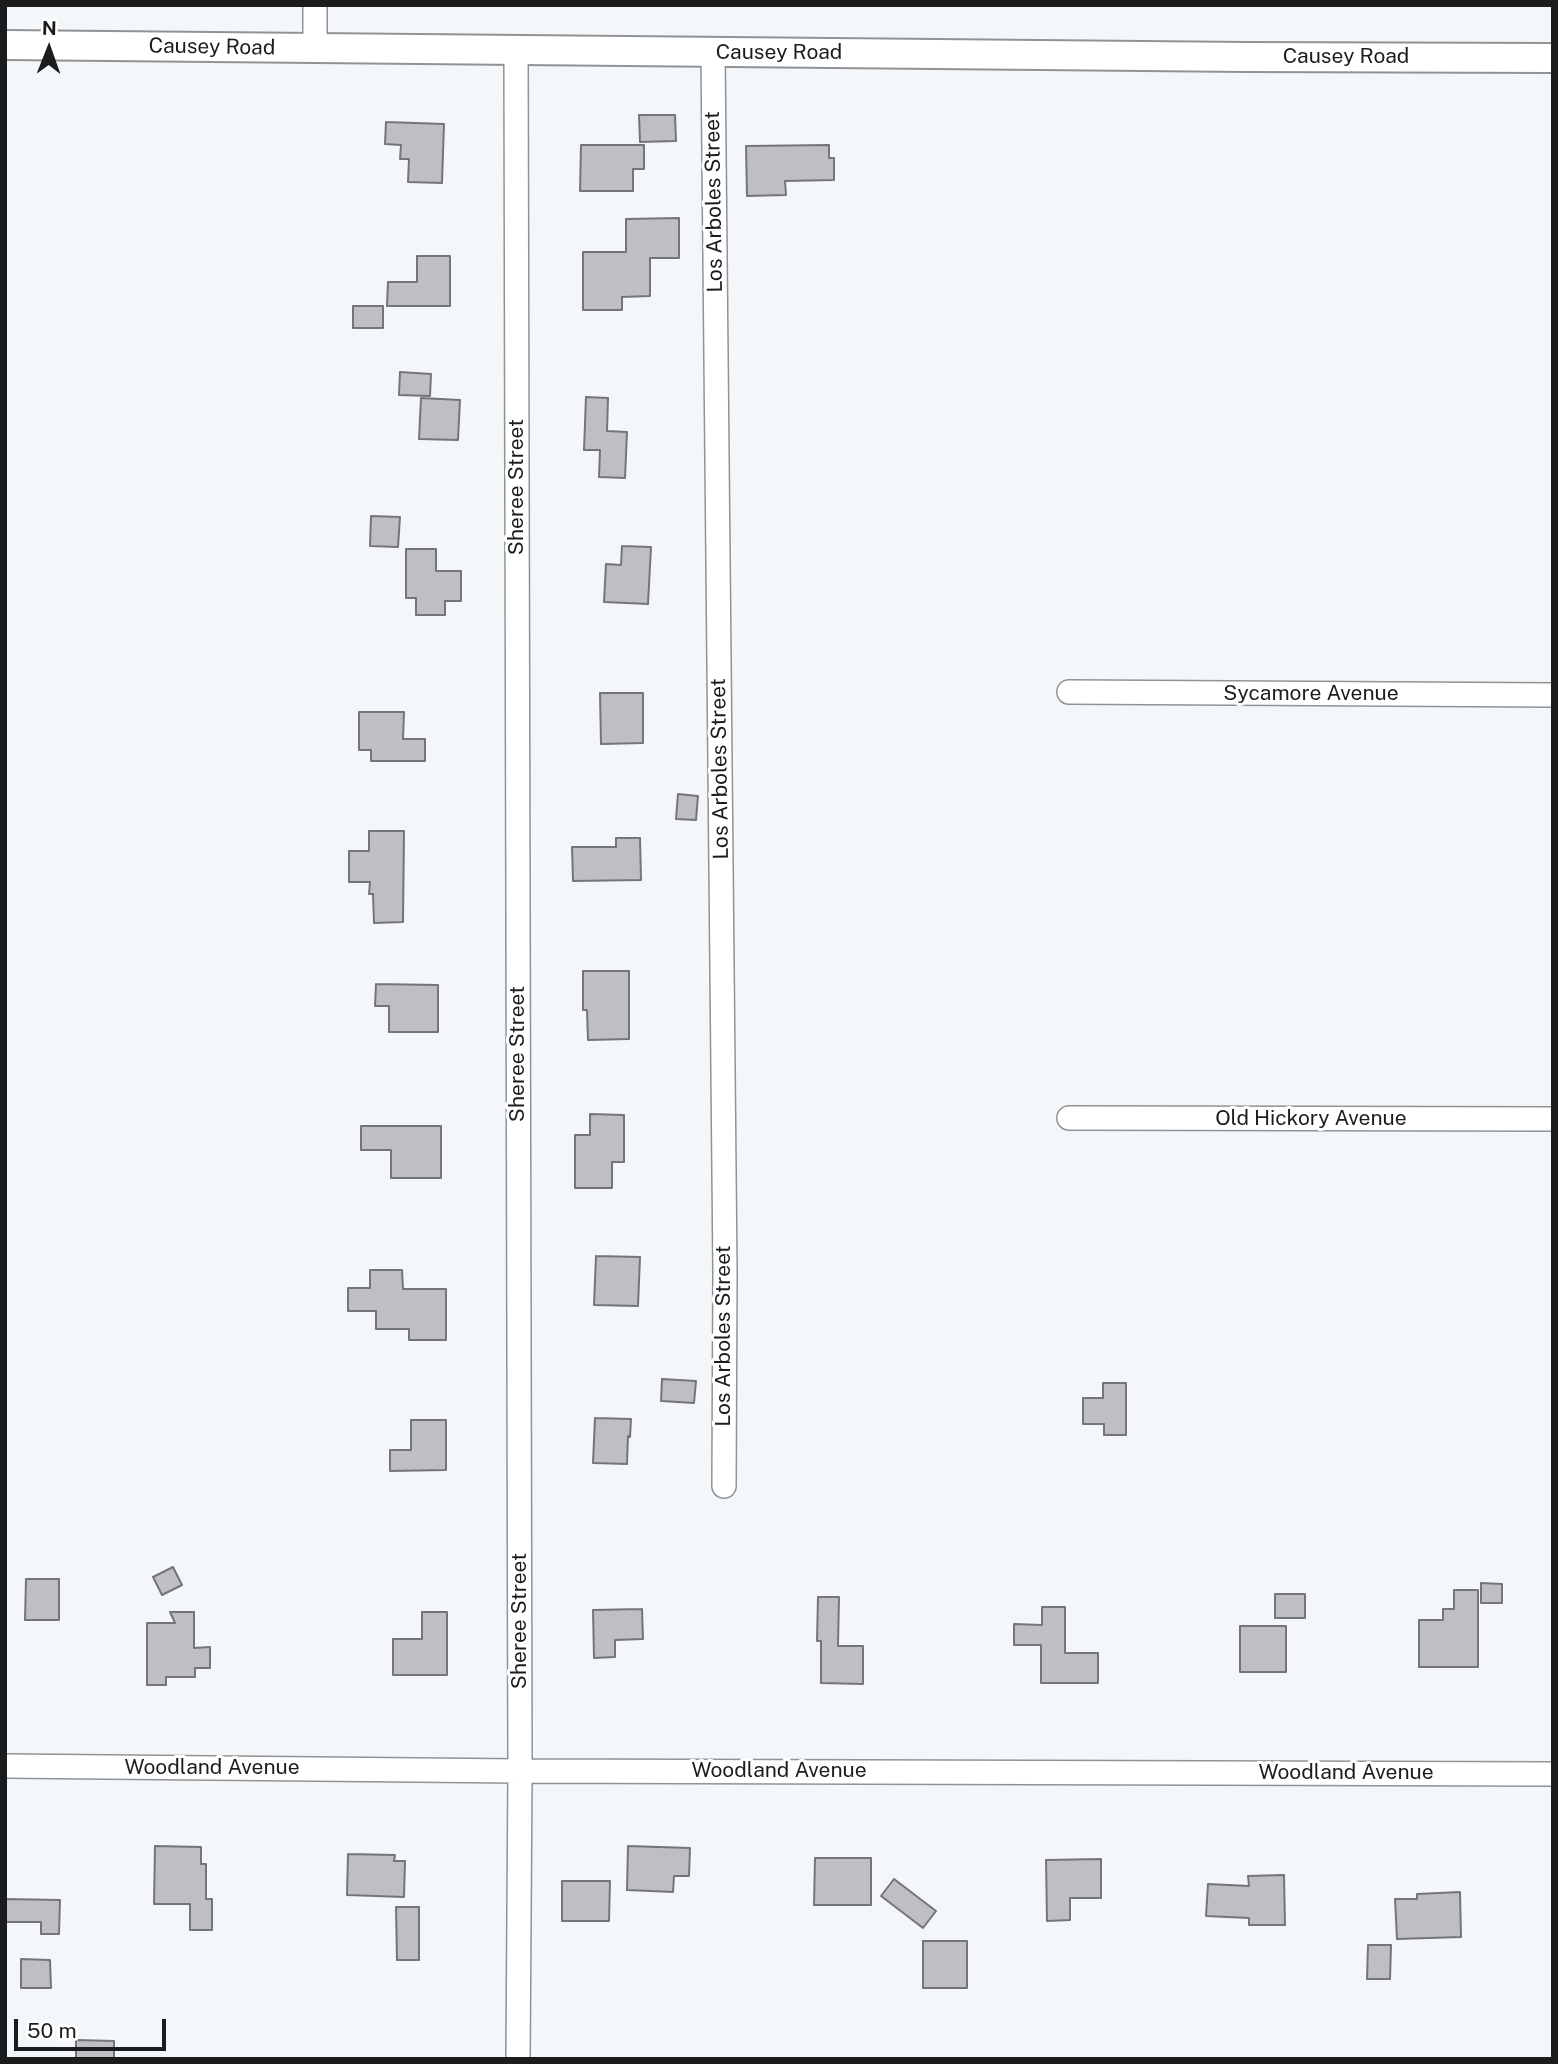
<!DOCTYPE html>
<html>
<head>
<meta charset="utf-8">
<style>
	body { margin:0 }
	#map { position:relative; width:1558px; height:2064px; overflow:hidden; background:#f4f7fa; font-family:"Public Sans",sans-serif }
	canvas { display:block }
	.frame { position:absolute; inset:0; border:7px solid #1b1c1d; pointer-events:none }
	.north { position:absolute; left:14px; top:14px; width:70px; height:70px; -webkit-text-stroke:5px #fff; paint-order:stroke; rotate:1deg; font-size:19px; font-weight:700; line-height:28px; text-align:center; color:#1b1c1d }
	.north::after { content:''; display:block; margin:auto; width:24px; height:32px; background:#1b1c1d; clip-path:polygon(50% 0,100% 100%,50% 72%,0 100%) }
	.scale { position:absolute; left:14px; top:2019px; width:152px; height:32px; box-sizing:border-box; border:4px solid #1b1c1d; border-top:0; padding-left:9px; font-size:21px; line-height:24px; white-space:nowrap; color:#1b1c1d; -webkit-text-stroke:5px #fff; paint-order:stroke }
</style>
</head>
<body>
<div id="map">
<canvas width="1558" height="2064"></canvas>
<div class="frame"></div>
<div class="north">N</div>
<div class="scale">50 m</div>
</div>
<script>
const c = document.querySelector('canvas').getContext('2d');
c.lineJoin = 'round';
function fillPath(path, color) { c.fillStyle = color; c.fill(path, 'evenodd'); }
const poly = rows => new Path2D(rows.map(r => 'M' + r).join(''));
function trace(path, color, width, dash) { c.strokeStyle = color; c.lineWidth = width; c.lineCap = dash ? 'butt' : 'round'; c.setLineDash(dash || []); c.stroke(path); }
function drawText(font, color, halo, rows, align = 'center') {
  c.font = font + ' "Public Sans",sans-serif'; c.lineWidth = 6; c.setLineDash([]); c.textBaseline = 'middle'; c.strokeStyle = halo; c.fillStyle = color; for (const [text, x, y, turn = 0] of rows) {
    c.save(); c.translate(x, y); c.rotate((+turn || 0) * Math.PI / 180); c.textAlign = isNaN(turn) ? turn : align; if (halo) c.strokeText(text, 0, 0); c.fillText(text, 0, 0); c.restore();
  }
}
const building = poly([
	[639,115,675,115,676,141,640,142,639,115],
	[386,122,444,124,442,183,408,182,409,159,400,159,401,145,385,144,386,122],
	[581,145,644,145,644,169,633,169,633,191,580,191,581,145],
	[829,145,829,158,834,158,834,180,785,181,786,195,747,196,746,146,829,145],
	[679,218,679,258,650,258,650,296,622,297,622,310,583,310,583,252,626,252,626,219,679,218],
	[417,256,450,256,450,306,387,306,388,282,417,282,417,256],
	[353,306,383,306,383,328,353,328,353,306],
	[400,372,431,374,430,396,399,395,400,372],
	[586,397,608,398,607,431,627,432,625,478,599,477,600,450,584,450,586,397],
	[421,398,460,400,458,440,419,439,421,398],
	[371,516,400,517,398,547,370,546,371,516],
	[622,546,651,547,648,604,604,602,606,564,621,565,622,546],
	[406,549,436,549,436,571,461,571,461,601,445,601,445,615,416,615,416,598,406,598,406,549],
	[600,693,643,693,643,743,601,744,600,693],
	[359,712,404,712,403,739,425,739,425,761,371,761,371,750,359,750,359,712],
	[678,794,698,796,696,820,676,819,678,794],
	[369,831,404,831,403,922,374,923,373,894,369,894,370,882,349,882,349,851,369,851,369,831],
	[616,838,640,838,641,880,573,881,572,847,616,847,616,838],
	[583,971,629,971,629,1039,588,1040,587,1010,583,1010,583,971],
	[376,984,438,985,438,1032,389,1032,389,1006,375,1006,376,984],
	[590,1114,624,1115,624,1162,612,1162,612,1188,575,1188,575,1135,590,1135,590,1114],
	[361,1126,441,1126,441,1178,391,1178,391,1150,361,1150,361,1126],
	[596,1256,640,1257,638,1306,594,1305,596,1256],
	[370,1270,402,1270,403,1289,446,1289,446,1340,409,1340,409,1329,376,1329,376,1311,348,1311,348,1288,370,1288,370,1270],
	[662,1379,696,1381,694,1403,661,1401,662,1379],
	[1103,1383,1126,1383,1126,1435,1104,1435,1104,1424,1083,1424,1083,1398,1103,1398,1103,1383],
	[595,1418,631,1419,630,1437,628,1436,627,1464,593,1463,595,1418],
	[411,1420,446,1420,446,1470,390,1471,390,1450,411,1450,411,1420],
	[173,1567,182,1585,162,1595,153,1577,173,1567],
	[26,1579,59,1579,59,1620,25,1620,26,1579],
	[1481,1583,1502,1584,1502,1603,1481,1603,1481,1583],
	[1454,1590,1478,1590,1478,1667,1419,1667,1419,1620,1443,1620,1443,1609,1454,1609,1454,1590],
	[1275,1594,1305,1594,1305,1618,1275,1618,1275,1594],
	[818,1597,839,1597,838,1646,863,1646,863,1684,821,1683,821,1641,817,1641,818,1597],
	[1042,1607,1065,1607,1065,1653,1098,1653,1098,1683,1041,1683,1041,1645,1014,1645,1014,1624,1042,1625,1042,1607],
	[642,1609,643,1639,615,1640,615,1657,594,1658,593,1610,642,1609],
	[170,1612,194,1612,194,1648,210,1647,210,1668,195,1668,195,1677,166,1677,166,1685,147,1685,147,1623,175,1623,170,1612],
	[422,1612,447,1612,447,1675,393,1675,393,1639,422,1639,422,1612],
	[1240,1626,1286,1626,1286,1672,1240,1672,1240,1626],
	[155,1846,201,1847,201,1864,206,1864,206,1899,212,1899,212,1930,190,1930,190,1904,154,1904,155,1846],
	[628,1846,690,1848,689,1876,674,1876,673,1892,627,1890,628,1846],
	[348,1854,395,1855,394,1861,405,1861,404,1897,347,1895,348,1854],
	[815,1858,871,1858,871,1905,814,1905,815,1858],
	[1101,1859,1101,1898,1070,1898,1070,1920,1047,1921,1046,1860,1101,1859],
	[1284,1875,1285,1925,1249,1925,1249,1918,1206,1916,1208,1884,1249,1886,1248,1876,1284,1875],
	[894,1879,936,1911,923,1928,881,1896,894,1879],
	[562,1881,610,1881,609,1921,562,1921,562,1881],
	[1460,1892,1461,1937,1397,1939,1395,1899,1417,1899,1417,1894,1460,1892],
	[5,1899,60,1900,59,1934,41,1934,41,1922,5,1922,5,1899],
	[396,1907,419,1907,419,1960,397,1960,396,1907],
	[923,1941,967,1941,967,1988,923,1988,923,1941],
	[1368,1945,1391,1945,1390,1979,1367,1979,1368,1945],
	[21,1959,50,1960,51,1988,21,1988,21,1959],
	[76,2040,114,2041,114,2059,76,2059,76,2040]
]);
fillPath(building, '#bfbfc3');
trace(building, '#757578', 2);
const minor = poly([
	[315,5,315,48],
	[516,50,520,1771,518,2059],
	[713,52,725,1273,724,1486],
	[1069,692,1553,695],
	[1069,1118,1553,1119],
	[5,1766,520,1771,1553,1774]
]);
const tertiary = poly([
	[5,45,1246,57,1553,58]
]);
trace(minor, '#909396', 26);
trace(tertiary, '#909396', 32);
trace(minor, '#fff', 23);
trace(tertiary, '#fff', 28);
drawText('21px', '#1b1c1d', '#fff', [
	["Causey Road",212,47,1],
	["Causey Road",779,53],
	["Causey Road",1346,57],
	["Los Arboles Street",714,202,-91],
	["Sheree Street",517,487,-90],
	["Sycamore Avenue",1311,694],
	["Los Arboles Street",720,769,-91],
	["Sheree Street",518,1054,-90],
	["Old Hickory Avenue",1311,1119],
	["Los Arboles Street",724,1336,-90],
	["Sheree Street",520,1621,-90],
	["Woodland Avenue",212,1768],
	["Woodland Avenue",779,1771],
	["Woodland Avenue",1346,1773]
]);
</script>
</body>
</html>
